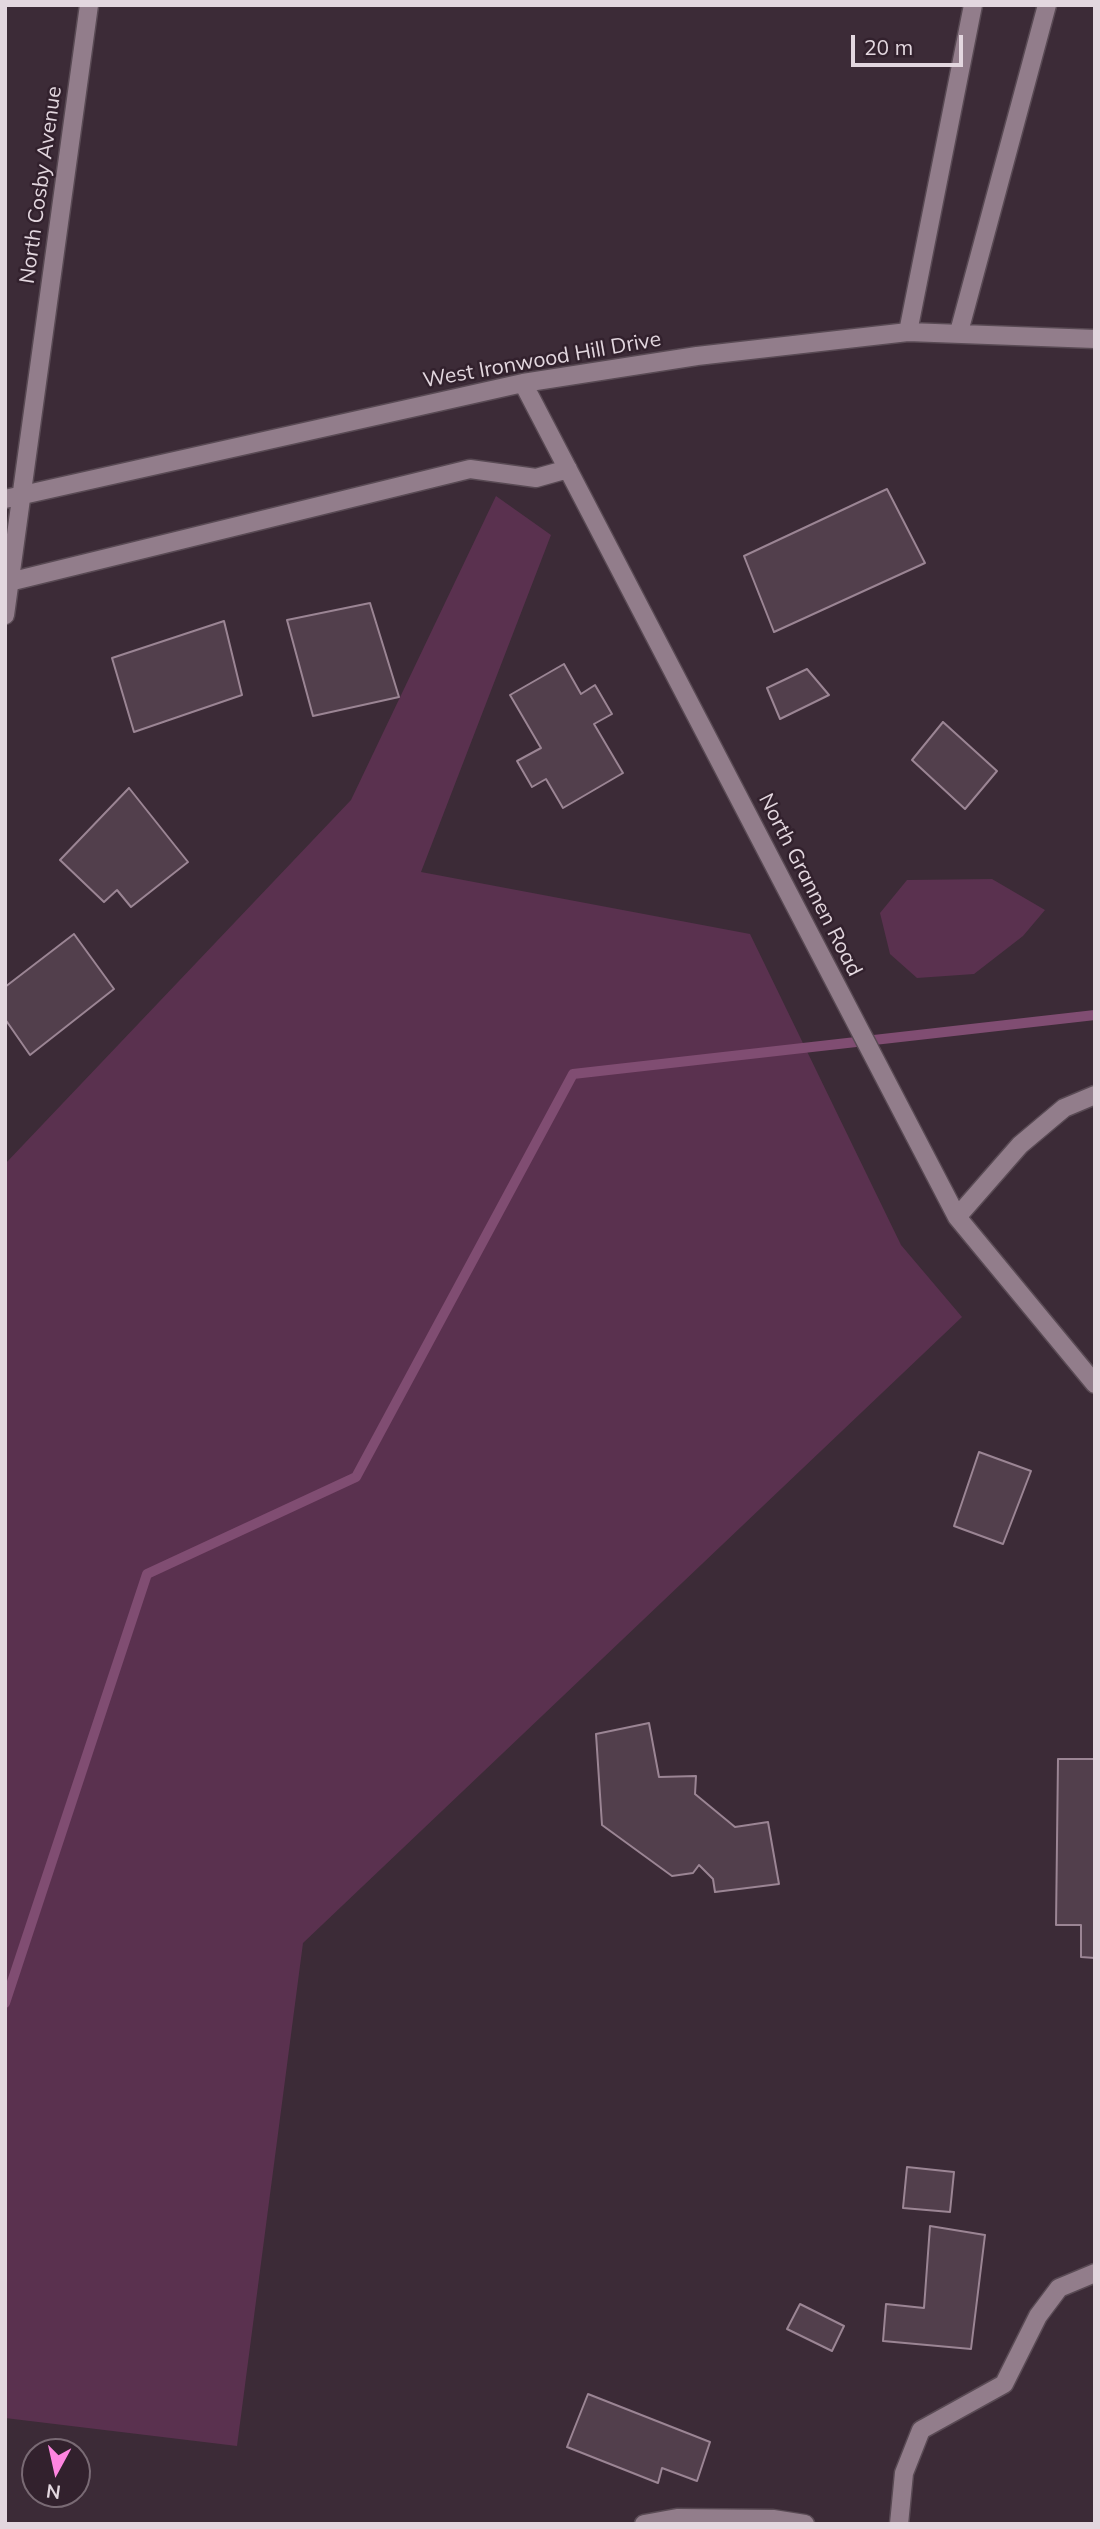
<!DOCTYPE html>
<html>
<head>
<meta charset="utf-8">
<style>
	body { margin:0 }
	#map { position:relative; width:1100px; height:2529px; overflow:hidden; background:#3c2b37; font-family:Mulish,sans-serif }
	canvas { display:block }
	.frame { position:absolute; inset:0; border:7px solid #e3d7df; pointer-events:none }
	.north { position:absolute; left:21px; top:2438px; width:70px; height:70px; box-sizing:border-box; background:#32212d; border:2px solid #796a74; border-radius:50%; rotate:188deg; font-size:19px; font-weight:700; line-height:28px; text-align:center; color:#e3d7df }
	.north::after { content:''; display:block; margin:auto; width:24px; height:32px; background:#fe85e0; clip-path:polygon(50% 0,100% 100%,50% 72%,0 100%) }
	.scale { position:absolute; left:851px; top:35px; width:112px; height:32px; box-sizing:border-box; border:4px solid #e3d7df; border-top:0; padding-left:9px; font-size:21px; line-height:24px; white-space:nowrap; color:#e3d7df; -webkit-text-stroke:5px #32212d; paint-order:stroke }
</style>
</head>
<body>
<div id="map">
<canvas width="1100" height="2529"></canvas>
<div class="frame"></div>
<div class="north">N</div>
<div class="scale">20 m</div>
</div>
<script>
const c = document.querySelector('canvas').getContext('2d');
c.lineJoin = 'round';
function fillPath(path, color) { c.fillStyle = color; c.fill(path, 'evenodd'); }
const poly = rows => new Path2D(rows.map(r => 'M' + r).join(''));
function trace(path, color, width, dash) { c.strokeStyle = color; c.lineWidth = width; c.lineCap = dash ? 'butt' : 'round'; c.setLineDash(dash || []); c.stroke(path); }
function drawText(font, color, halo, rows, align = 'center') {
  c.font = font + ' Mulish,sans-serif'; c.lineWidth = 5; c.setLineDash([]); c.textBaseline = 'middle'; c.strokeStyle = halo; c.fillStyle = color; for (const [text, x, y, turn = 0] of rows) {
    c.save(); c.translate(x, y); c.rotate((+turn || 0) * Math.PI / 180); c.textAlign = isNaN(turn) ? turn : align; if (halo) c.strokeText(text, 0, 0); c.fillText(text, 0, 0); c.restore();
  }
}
fillPath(poly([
	[496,496,551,535,421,872,750,934,901,1245,962,1317,303,1943,237,2446,5,2418,5,1164,351,800],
	[992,879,1045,910,1023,936,974,974,917,978,890,954,880,913,907,880]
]), '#5a314f');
trace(poly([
	[5,2003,147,1574,356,1477,573,1074,1095,1015]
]), '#804d72', 10);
const building = poly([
	[887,489,925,563,774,632,744,556,887,489],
	[370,603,399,697,313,716,287,620,370,603],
	[224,621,242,695,134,732,112,658,224,621],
	[564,664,581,694,595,685,612,714,594,724,623,773,563,808,546,779,532,787,517,761,541,748,510,695,564,664],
	[807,669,829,695,780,719,767,688,807,669],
	[943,722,997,771,965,809,912,760,943,722],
	[129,788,188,862,131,907,117,890,104,902,60,860,129,788],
	[74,934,114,989,30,1055,5,1019,5,987,74,934],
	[979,1452,1031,1471,1003,1544,954,1526,979,1452],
	[649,1723,659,1777,696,1776,695,1794,735,1827,768,1822,779,1884,715,1892,713,1879,699,1865,693,1873,672,1876,602,1825,596,1734,649,1723],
	[1058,1759,1095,1759,1095,1958,1081,1957,1081,1925,1056,1925,1058,1759],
	[907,2167,954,2172,950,2212,903,2208,907,2167],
	[930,2226,985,2235,971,2349,883,2341,886,2304,924,2308,930,2226],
	[800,2304,844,2326,832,2351,787,2329,800,2304],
	[588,2394,710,2442,697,2481,662,2468,658,2483,567,2447,588,2394]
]);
fillPath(building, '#523f4c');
trace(building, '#9b8594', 2);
const minor = poly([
	[908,332,973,5],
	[959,332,1047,5],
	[523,383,957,1217,1095,1384],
	[5,499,523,383,697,356,908,332,1095,339],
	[5,583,470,469,536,478,568,469],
	[5,615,89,5],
	[957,1217,1020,1145,1064,1108,1095,1095],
	[644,2524,677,2518,773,2519,805,2524],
	[899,2524,904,2473,921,2430,1004,2384,1038,2316,1059,2288,1095,2273]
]);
trace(minor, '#594a54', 21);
trace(minor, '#927d8b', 18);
drawText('21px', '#e3d7df', '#32212d', [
	["North Cosby Avenue",41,185,-82],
	["West Ironwood Hill Drive",542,360,-10],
	["North Grannen Road",810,885,63]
]);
</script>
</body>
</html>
